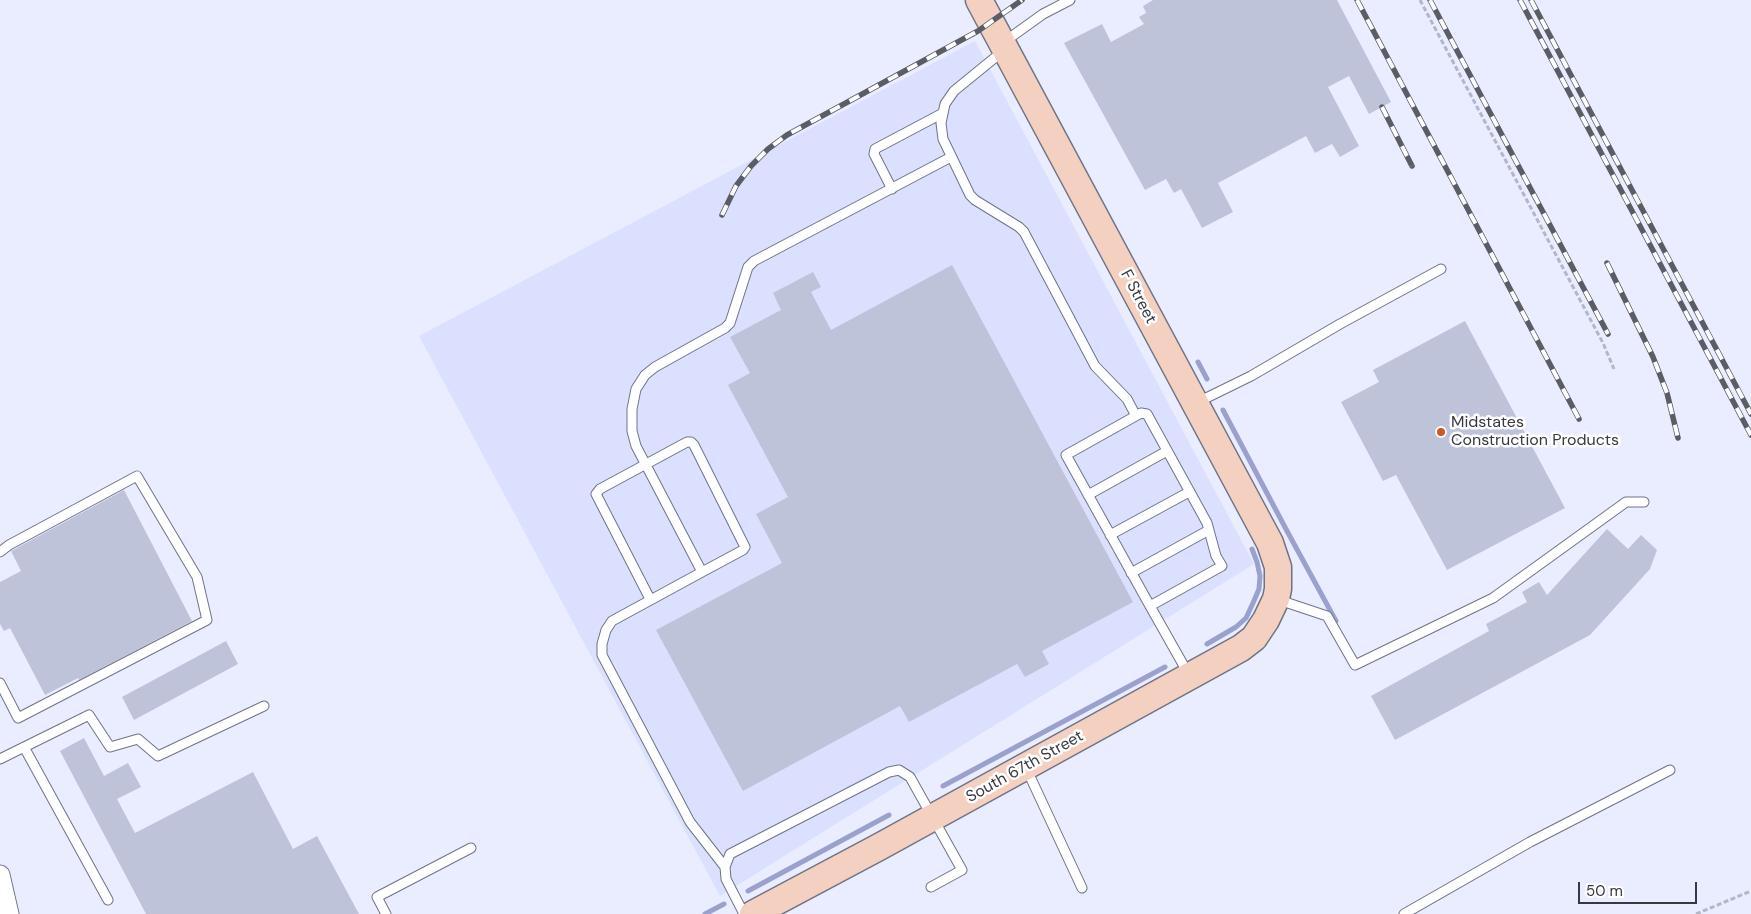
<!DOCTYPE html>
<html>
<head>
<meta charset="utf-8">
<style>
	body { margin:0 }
	#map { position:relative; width:1751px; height:914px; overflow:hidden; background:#eaedff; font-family:"DM Sans",sans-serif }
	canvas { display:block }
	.scale { position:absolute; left:1578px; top:882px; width:119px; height:22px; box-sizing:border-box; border:2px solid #373941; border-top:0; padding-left:6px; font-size:15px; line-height:18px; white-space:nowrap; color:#373941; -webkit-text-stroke:4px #fff; paint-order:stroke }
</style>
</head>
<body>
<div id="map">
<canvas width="1751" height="914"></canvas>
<div class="scale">50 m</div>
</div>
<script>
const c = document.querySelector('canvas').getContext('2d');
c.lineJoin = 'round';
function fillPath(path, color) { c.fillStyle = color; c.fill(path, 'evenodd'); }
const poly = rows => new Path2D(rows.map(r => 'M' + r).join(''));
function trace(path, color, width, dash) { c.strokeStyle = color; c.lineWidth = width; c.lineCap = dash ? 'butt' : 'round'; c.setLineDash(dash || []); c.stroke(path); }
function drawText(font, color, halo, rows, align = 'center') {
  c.font = font + ' "DM Sans",sans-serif'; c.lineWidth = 5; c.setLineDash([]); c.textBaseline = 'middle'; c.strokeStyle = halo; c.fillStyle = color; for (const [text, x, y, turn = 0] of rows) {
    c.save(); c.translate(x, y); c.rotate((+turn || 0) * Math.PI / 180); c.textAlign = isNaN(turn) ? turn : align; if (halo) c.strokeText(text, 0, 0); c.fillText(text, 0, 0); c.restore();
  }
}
fillPath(poly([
	[975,41,1254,564,720,896,419,336]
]), '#dbe0fe');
trace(poly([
	[1198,362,1207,379],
	[1223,410,1287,531,1336,621],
	[1207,644,1236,627,1246,618,1253,603,1259,589,1260,576,1257,562,1252,549],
	[943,786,1165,667],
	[748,891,889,815],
	[705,914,724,904]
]), '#9aa1ce', 5);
fillPath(poly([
	[1153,0,1337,0,1391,102,1369,114,1349,76,1328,87,1359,146,1340,157,1332,144,1315,153,1306,136,1218,183,1233,212,1202,228,1181,189,1174,193,1166,179,1145,190,1064,43,1102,24,1111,42,1144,24,1139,17,1146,13,1143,6],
	[952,265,1133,602,1042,651,1049,664,1025,677,1017,664,909,722,900,706,743,791,656,630,782,563,756,514,788,497,728,385,750,373,730,337,781,310,773,293,813,272,821,287,811,292,831,330],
	[1465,321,1565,508,1447,570,1396,475,1383,481,1341,402,1379,382,1373,370],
	[124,490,192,621,79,680,78,678,45,695,10,628,4,631,0,624,0,582,21,571,11,551],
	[1607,529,1628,549,1641,535,1657,550,1650,569,1590,635,1395,740,1371,696,1489,631,1486,624,1527,602,1522,592,1539,582,1547,595],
	[226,641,238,664,134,720,122,697],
	[84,738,104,776,128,763,141,787,117,799,135,833,253,772,293,849,317,836,359,914,146,914,60,751]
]), '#bfc3d9');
const lane = poly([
	[1004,42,1043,14,1070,0],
	[1003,51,954,91,945,104,941,123,943,139,970,195,975,200,1019,227,1024,232,1095,366,1127,399,1136,416],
	[892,189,874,154,875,149,943,113],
	[1198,402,1251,376,1340,324,1441,269],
	[1088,495,1167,451],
	[1110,535,1189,492],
	[0,552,9,545,137,476,197,577,207,620,18,718,0,683],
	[1131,573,1209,530],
	[650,599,596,494,600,489,687,442,691,442,694,445,745,547,743,550,702,572],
	[1279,600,1327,616,1355,665,1493,598,1626,502,1644,502],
	[1150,606,1066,455,1141,413,1147,414,1207,523,1216,556,1222,566,1150,606,1189,675],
	[24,747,108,900],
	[0,759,89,715,110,747,138,739,158,756,264,706],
	[1027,770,1082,888],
	[725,867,690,822,602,655,602,644,606,630,612,621,702,572,636,446,632,431,632,409,636,389,645,375,655,367,725,328,730,323,748,267,754,261,951,157],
	[386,914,377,897,471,848],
	[744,914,726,879,725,867,730,854,889,772,899,770,910,777,962,870,931,887],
	[1404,914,1530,842,1670,770]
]);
const street = poly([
	[0,875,9,914]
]);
const secondary = poly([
	[753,914,879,847,1241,648,1254,638,1266,620,1276,599,1278,589,1278,567,1270,543,979,0]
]);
trace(lane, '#6f7387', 11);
trace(street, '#6f7387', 21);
trace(secondary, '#6f7387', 29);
trace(poly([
	[1420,0,1603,343,1614,369],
	[1696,914,1751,891]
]), '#b3b6c5', 3, [5, 2.5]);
trace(lane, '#fff', 9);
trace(street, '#fff', 19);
trace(secondary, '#f3d0bf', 26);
const rail = poly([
	[1357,0,1579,419],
	[1430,0,1608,334],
	[1520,0,1751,435],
	[1531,0,1751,414],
	[1382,107,1412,166],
	[722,215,736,186,751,166,768,149,787,135,978,31,1022,0],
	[1607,263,1653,357,1667,393,1678,438]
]);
trace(rail, '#5a5c66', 5.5);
trace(rail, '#fff', 4, [11]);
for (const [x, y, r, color] of [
	[1441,432,5,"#c25c2d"]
]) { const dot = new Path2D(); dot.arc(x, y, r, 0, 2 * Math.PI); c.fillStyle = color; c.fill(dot); trace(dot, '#fff', 2); }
drawText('16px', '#373941', '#fff', [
	["F Street",1138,297,62],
	["South 67th Street",1025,767,-29]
]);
drawText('16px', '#373941', '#fff', [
	["Midstates",1451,423],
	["Construction Products",1451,441]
], 'left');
</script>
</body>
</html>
